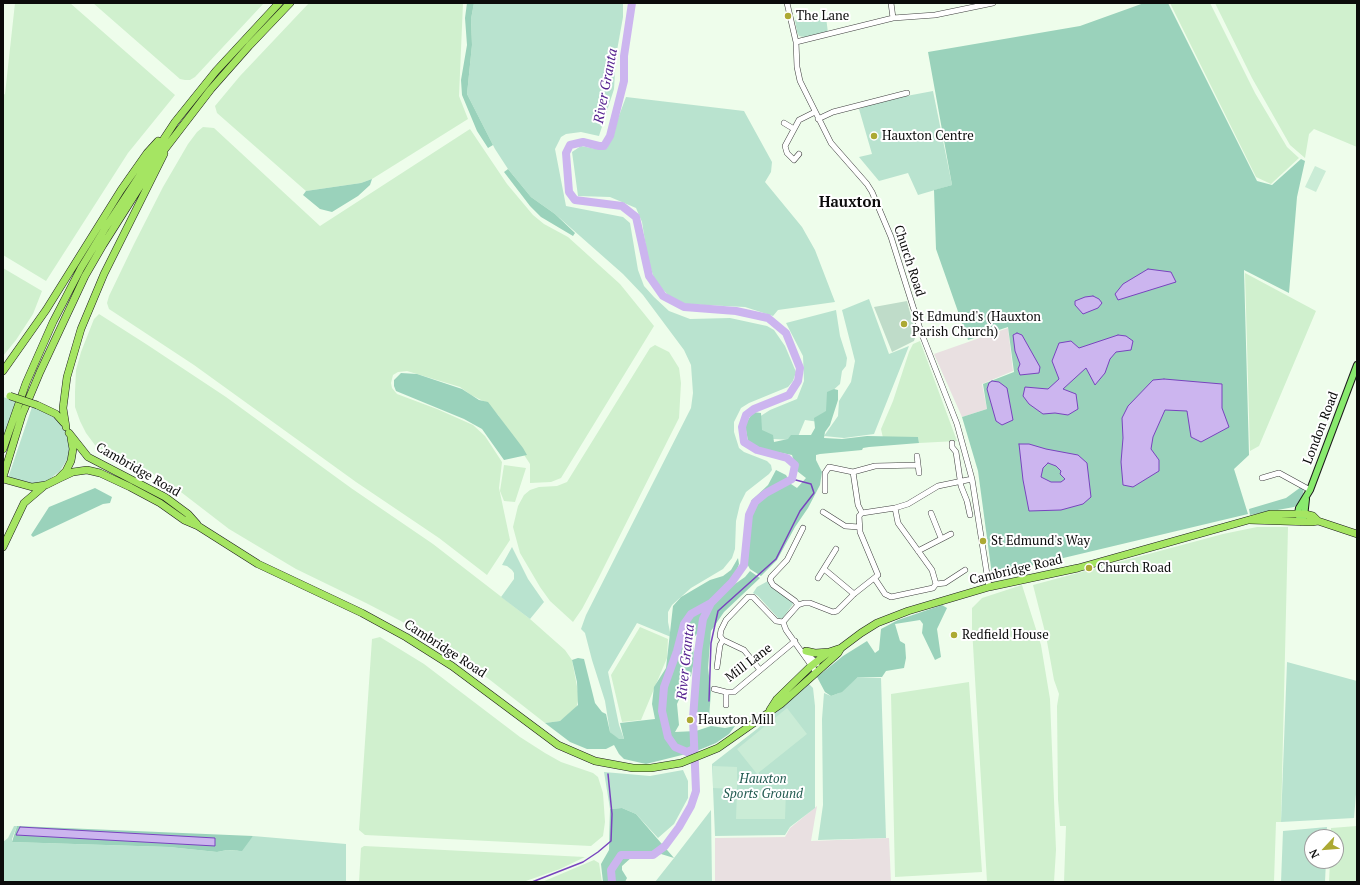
<!DOCTYPE html>
<html>
<head>
<meta charset="utf-8">
<style>
	body { margin:0 }
	#map { position:relative; width:1360px; height:885px; overflow:hidden; background:#eefdeb; font-family:"PT Serif",serif }
	canvas { display:block }
	.frame { position:absolute; inset:0; border:4px solid #0b0b0b; pointer-events:none }
	.north { position:absolute; left:1304px; top:829px; width:40px; height:40px; box-sizing:border-box; background:#fff; border:1px solid #9d9d9d; border-radius:50%; rotate:244deg; font-size:11px; font-weight:700; line-height:16px; text-align:center; color:#0b0b0b }
	.north::after { content:''; display:block; margin:auto; width:14px; height:18px; background:#aca933; clip-path:polygon(50% 0,100% 100%,50% 72%,0 100%) }
</style>
</head>
<body>
<div id="map">
<canvas width="1360" height="885"></canvas>
<div class="frame"></div>
<div class="north">N</div>
</div>
<script>
const c = document.querySelector('canvas').getContext('2d');
c.lineJoin = 'round';
function fillPath(path, color) { c.fillStyle = color; c.fill(path, 'evenodd'); }
const poly = rows => new Path2D(rows.map(r => 'M' + r).join(''));
function trace(path, color, width, dash) { c.strokeStyle = color; c.lineWidth = width; c.lineCap = dash ? 'butt' : 'round'; c.setLineDash(dash || []); c.stroke(path); }
function drawText(font, color, halo, rows, align = 'center') {
  c.font = font + ' "PT Serif",serif'; c.lineWidth = 4; c.setLineDash([]); c.textBaseline = 'middle'; c.strokeStyle = halo; c.fillStyle = color; for (const [text, x, y, turn = 0] of rows) {
    c.save(); c.translate(x, y); c.rotate((+turn || 0) * Math.PI / 180); c.textAlign = isNaN(turn) ? turn : align; if (halo) c.strokeText(text, 0, 0); c.fillText(text, 0, 0); c.restore();
  }
}
fillPath(poly([
	[1008,328,1013,371,982,384,987,409,962,417,934,354],
	[817,806,811,841,889,838,891,882,715,882,715,838,785,837,790,828]
]), '#e9e0e1');
fillPath(poly([
	[15,3,70,3,175,95,128,153,46,281,3,255,3,95,5,94],
	[93,3,264,3,195,77,190,80,185,80,180,79],
	[309,3,463,3,459,96,468,119,372,179,361,183,306,191,217,113,215,106,240,76],
	[1170,3,1210,3,1255,93,1287,147,1299,158,1271,184,1256,177],
	[1215,3,1357,3,1357,147,1314,129,1309,134,1305,158,1290,145,1252,78],
	[203,127,214,128,320,226,470,129,507,184,533,215,544,224,568,237,620,284,654,326,561,478,551,482,530,483,530,464,498,415,487,403,471,395,460,387,407,371,398,372,393,375,391,383,392,388,397,394,437,409,473,425,485,436,502,462,499,488,510,540,487,575,439,538,356,482,194,365,109,309,107,303,109,296,134,244,163,187,188,144,197,132],
	[3,268,42,291,33,314,16,340,3,356],
	[1245,273,1316,311,1259,446,1250,451],
	[99,314,146,344,226,397,351,488,433,544,530,619,565,650,572,660,579,697,576,709,560,721,545,723,462,658,422,632,366,603,296,569,229,529,164,479,107,454,95,445,86,433,80,421,75,407,75,392,76,370,81,352,94,319],
	[920,341,957,441,919,443,918,437,883,438,881,429,893,401,909,352,913,344],
	[655,345,669,352,679,368,681,383,679,418,598,579,582,609,573,622,550,601,540,587,520,553,513,527,518,506,524,495,530,490,539,487,557,486,567,482,650,348],
	[504,465,526,468,515,502,504,501,500,491],
	[1257,527,1288,527,1281,822,1276,822,1274,882,1064,882,1066,826,1060,826,1058,799,1057,706,1059,694,1054,680,1046,636,1033,585,1223,534],
	[1022,585,1041,645,1050,699,1056,850,1054,882,987,882,972,628,972,608,982,598],
	[640,627,668,639,667,658,641,720,622,722,611,675],
	[380,637,424,664,520,737,545,753,561,762,593,773,598,777,603,793,605,822,603,836,591,846,365,835,359,830,372,639],
	[969,682,982,872,895,877,891,694],
	[1357,826,1357,882,1329,882,1330,861,1336,861,1336,837,1330,837,1331,828],
	[364,846,585,857,560,869,523,882,359,882,361,848],
	[594,860,599,863,602,882,542,882]
]), '#d0f0ce');
fillPath(poly([
	[474,3,623,3,623,17,616,56,614,89,599,136,581,132,566,134,561,137,555,149,566,206,623,217,630,223,638,270,644,286,654,297,669,311,690,319,730,318,767,326,774,330,785,346,796,372,793,381,788,387,749,403,741,408,734,422,734,432,739,448,744,452,767,461,771,465,772,470,769,474,746,492,740,504,736,521,735,549,732,558,723,569,691,588,672,605,668,612,668,622,671,637,637,623,608,672,619,725,624,739,619,740,610,732,605,701,592,660,585,633,581,629,586,615,691,408,693,393,691,365,684,350,643,295,623,274,555,214,531,197,508,169,495,149,467,94,472,45,471,19],
	[826,17,828,33,804,37,799,36,797,32,795,20],
	[933,91,952,185,918,195,908,173,879,181,859,157,872,154,859,109,880,101],
	[626,97,744,111,772,162,771,172,765,182,802,227,815,250,835,302,778,310,773,316,745,307,684,304,668,295,655,281,648,260,642,222,636,208,610,197,578,196,572,152,581,146,601,150,607,148],
	[869,299,889,354,909,346,874,434,844,438,824,436,838,416,839,401,851,382,855,361,842,310],
	[836,310,840,336,847,358,846,366,842,371,840,384,830,393,827,411,819,422,805,420,797,439,794,440,773,439,758,433,756,419,770,410,797,399,804,381,803,356,786,323],
	[3,397,16,401,3,441],
	[32,407,53,415,64,427,68,437,70,447,68,458,60,471,47,481,32,484,8,478],
	[512,547,528,579,544,602,530,619,501,597,514,579,514,573,512,570,507,566,502,565],
	[768,581,770,586,791,600,793,604,783,618,779,619,758,596,753,593,757,587],
	[1287,662,1357,681,1357,782,1354,818,1281,822],
	[858,677,881,678,886,838,818,840,823,805,822,719,824,693,831,696,839,693],
	[809,684,813,688,815,706,815,808,790,827,785,835,715,836,712,764,757,729],
	[683,770,688,781,688,798,674,824,658,838,636,814,622,808,610,809,604,772,650,776],
	[711,810,712,882,655,882,674,858],
	[14,826,17,826,12,839,12,842,169,847,217,852,227,850,238,851,253,836,346,844,346,882,219,881,219,882,3,882,3,842,8,838],
	[1327,827,1326,837,1312,837,1312,861,1326,861,1325,882,1281,882,1283,831]
]), '#b9e3cf');
fillPath(poly([
	[467,3,474,3,471,19,472,45,467,94,493,145,488,148,477,131,462,95,461,80,467,45,465,18],
	[1144,3,1168,3,1257,181,1272,185,1301,159,1305,161,1297,197,1289,293,1244,270,1249,455,1234,469,1248,514,992,575,978,471,962,417,987,409,983,384,1014,372,1008,327,968,340,936,249,934,190,952,185,928,52,1080,26],
	[508,169,531,197,555,214,575,233,573,236,541,217,530,206,504,172],
	[372,179,370,185,358,196,332,212,320,209,303,195,306,191,361,183],
	[401,373,417,374,462,389,479,400,488,402,523,448,527,455,504,460,482,429,464,419,396,391,394,386,394,380],
	[834,389,838,390,838,400,830,425,825,432,824,438,842,439,867,436,918,437,919,443,869,447,863,448,862,450,820,454,816,455,816,460,822,472,820,485,808,508,795,527,777,560,761,576,750,569,746,562,748,526,753,509,751,501,768,485,776,470,786,475,791,484,797,488,806,478,797,471,792,455,762,449,748,441,745,425,753,412,761,413,762,430,773,435,774,442,788,439,791,435,811,435,815,428,814,418,826,411,827,392],
	[1301,487,1304,489,1301,502,1294,507,1250,515,1249,509,1286,498],
	[95,488,112,497,110,503,103,504,33,537,31,535,49,507],
	[738,558,739,564,734,578,735,584,745,577,750,571,760,578,724,612,711,631,708,668,711,692,709,718,705,722,697,712,691,708,696,695,693,684,700,659,702,639,699,632,693,638,694,661,691,676,682,683,682,693,677,704,679,725,675,732,696,731,711,726,725,728,735,726,729,734,716,743,694,752,646,764,624,759,619,754,614,745,606,749,587,749,570,742,545,723,560,721,578,705,577,682,572,660,578,658,584,659,595,703,602,712,606,714,610,732,619,739,624,739,620,723,655,719,652,704,654,687,666,668,673,606,681,597,710,580,723,576,731,570],
	[942,605,947,608,937,629,941,657,935,660,922,633,923,624,920,620,895,624,900,641,905,644,906,658,904,668,886,671,882,677,858,677,842,692,831,696,825,692,817,677,843,656,867,641,875,653,879,650,881,629,898,620],
	[622,808,636,814,674,858,661,854,655,856,632,857,622,866,622,870,627,878,625,882,603,882,601,864,609,850,610,809],
	[17,826,253,836,242,851,227,850,217,852,169,847,12,842]
]), '#9ad2bb');
fillPath(poly([
	[907,301,916,335,914,341,892,352,874,307]
]), '#bfdcc9');
fillPath(poly([
	[1315,166,1326,171,1316,192,1305,187],
	[787,708,807,734,757,774,737,749],
	[713,766,737,767,737,789,713,788],
	[737,791,786,792,785,819,736,819]
]), '#caecd6');
const water = poly([
	[1148,269,1171,272,1176,282,1118,300,1115,294,1123,284,1148,269],
	[1093,296,1099,299,1102,303,1098,308,1083,314,1075,305,1075,301,1085,297,1093,296],
	[1017,333,1022,335,1040,367,1039,373,1020,375,1018,369,1020,364,1015,351,1013,335,1017,333],
	[1118,335,1126,336,1133,341,1131,350,1116,352,1110,359,1105,373,1095,385,1086,368,1063,389,1076,394,1078,409,1068,415,1055,413,1043,414,1029,404,1023,396,1025,387,1048,389,1059,379,1052,361,1059,343,1071,341,1079,348,1118,335],
	[1164,379,1222,384,1222,408,1229,427,1201,442,1191,437,1187,411,1165,410,1153,437,1151,449,1159,460,1159,471,1133,487,1123,485,1121,462,1123,438,1122,418,1128,406,1153,380,1164,379],
	[992,381,999,382,1007,388,1013,420,1002,425,996,421,987,389,989,383,992,381],
	[1019,444,1029,444,1046,449,1078,455,1087,463,1091,497,1083,504,1061,510,1029,511,1023,480,1019,444],
	[1048,463,1056,466,1061,471,1060,474,1065,479,1061,482,1051,482,1041,477,1043,468,1048,463],
	[20,827,215,838,215,846,16,835,20,827]
]);
fillPath(water, '#ccb5ef');
trace(water, '#7844be', 1);
trace(poly([
	[709,701,711,643,718,611,776,559,800,511,814,493,811,484,792,479],
	[532,882,583,862,598,852,611,841,612,814,608,774]
]), '#7844be', 1.5);
trace(poly([
	[694,749,687,752,675,747,668,737,662,711,664,687,677,651,684,624,691,614,711,603],
	[612,882,611,870,621,855,653,855,665,846,679,827,691,806,696,791,693,718,698,652,703,619,711,603,732,582,744,565,749,515,755,502,766,493,792,479,795,465,787,458,757,450,744,442,742,427,746,415,754,409,789,395,798,381,800,368,786,333,768,318,736,311,684,307,663,296,649,276,636,217,622,206,575,200,569,192,566,153,570,145,583,142,599,146,604,146,610,136,624,81,624,56,632,3]
]), '#ccb5ef', 8);
const minor = poly([
	[787,3,796,42,797,67,800,81,831,143,867,184,872,192,891,237,921,332,957,424,972,479,989,587],
	[891,3,893,18],
	[796,42,893,18,935,15,993,3],
	[818,119,833,112,907,93],
	[784,123,794,129],
	[799,154,794,160,787,153,785,146,799,120,815,112],
	[952,443,952,447,956,452,961,486,967,501,970,515],
	[917,456,919,473],
	[853,472,858,505,862,513],
	[1262,478,1279,473,1310,490],
	[825,491,825,473,829,467,853,472,875,466,918,465],
	[823,512,845,526,859,527],
	[931,513,941,538],
	[918,551,951,534],
	[824,569,854,594],
	[818,578,836,549],
	[875,579,885,594,891,597,933,588,936,584,932,570,898,523,895,508],
	[936,584,945,583,965,570],
	[798,605,795,601,773,585,770,580,771,577,787,560,803,528],
	[805,651,817,664],
	[717,667,720,645,723,640],
	[760,670,744,650,723,640,720,636,721,630,726,620,748,597,753,597,776,621,783,622],
	[816,672,786,630,783,622,798,605,804,603,810,603,833,612,837,611,854,594,878,575,860,532,859,516,862,513,895,508,908,504,938,486,972,479],
	[714,689,726,692],
	[726,705,726,692,734,692,795,641]
]);
const major = poly([
	[1304,517,1306,499],
	[1301,521,1298,514,1299,508,1310,490,1357,365]
]);
const highway = poly([
	[3,371,46,310,121,190,147,153,158,141],
	[37,405,56,414,64,423],
	[66,427,63,408,67,377,81,329,104,274,164,154],
	[69,433,88,457,165,497,188,514,197,524],
	[3,449,26,383,53,322,81,268,106,227,175,122,216,71,279,3],
	[3,477,22,415,40,372,85,276,103,245,158,158,211,89,249,46,290,3],
	[3,479,32,487,46,485,58,479,66,471,71,461,73,449,71,438],
	[58,479,73,472,87,470,100,473,130,487,160,503,184,520,198,526,258,564,362,613,406,637,452,666,558,745,595,761,633,768,651,768,681,763,718,748,781,704,838,653,841,648,861,633,877,623,908,611,989,587,1078,568,1270,514,1305,514,1313,516,1318,521,1357,534],
	[1249,520,1312,522,1318,521],
	[3,547,24,503,44,486],
	[806,651,815,653,829,652],
	[770,710,777,699,811,666,829,652,841,648]
]);
trace(minor, '#3e3e3e', 6);
trace(major, '#1c1c1c', 8);
trace(highway, '#1c1c1c', 8);
trace(minor, '#fff', 5);
trace(major, '#89ea6e', 6);
trace(highway, '#a5e562', 7);
const highwayBridge = poly([
	[10,396,37,405]
]);
trace(highwayBridge, '#1c1c1c', 8, []);
trace(highwayBridge, '#a5e562', 7);
for (const [x, y, r, color] of [
	[788,16,4,"#aca933"],
	[874,136,4,"#aca933"],
	[904,324,4,"#aca933"],
	[983,541,4,"#aca933"],
	[1089,568,4,"#aca933"],
	[954,635,4,"#aca933"],
	[690,720,4,"#aca933"]
]) { const dot = new Path2D(); dot.arc(x, y, r, 0, 2 * Math.PI); c.fillStyle = color; c.fill(dot); trace(dot, '#fff', 1.5); }
drawText('13px', '#0b0b0b', '#fff', [
	["The Lane",796,16],
	["Hauxton Centre",882,136],
	["St Edmund's (Hauxton",912,317],
	["Parish Church)",912,332],
	["St Edmund's Way",991,541],
	["Church Road",1097,568],
	["Redfield House",962,635],
	["Hauxton Mill",698,720]
], 'left');
drawText('13px', '#0b0b0b', '#fff', [
	["Church Road",909,261,72],
	["London Road",1321,428,-69],
	["Cambridge Road",138,470,30],
	["Cambridge Road",1016,570,-13],
	["Cambridge Road",445,649,33],
	["Mill Lane",749,663,-37]
]);
drawText('italic 13px', '#235b51', '#fff', [
	["Hauxton",763,779],
	["Sports Ground",763,794]
]);
drawText('italic 14px', '#55228f', '#fff', [
	["River Granta",606,86,-79],
	["River Granta",686,662,-84]
]);
drawText('bold 15px', '#0b0b0b', '#fff', [
	["Hauxton",850,203]
]);
</script>
</body>
</html>
